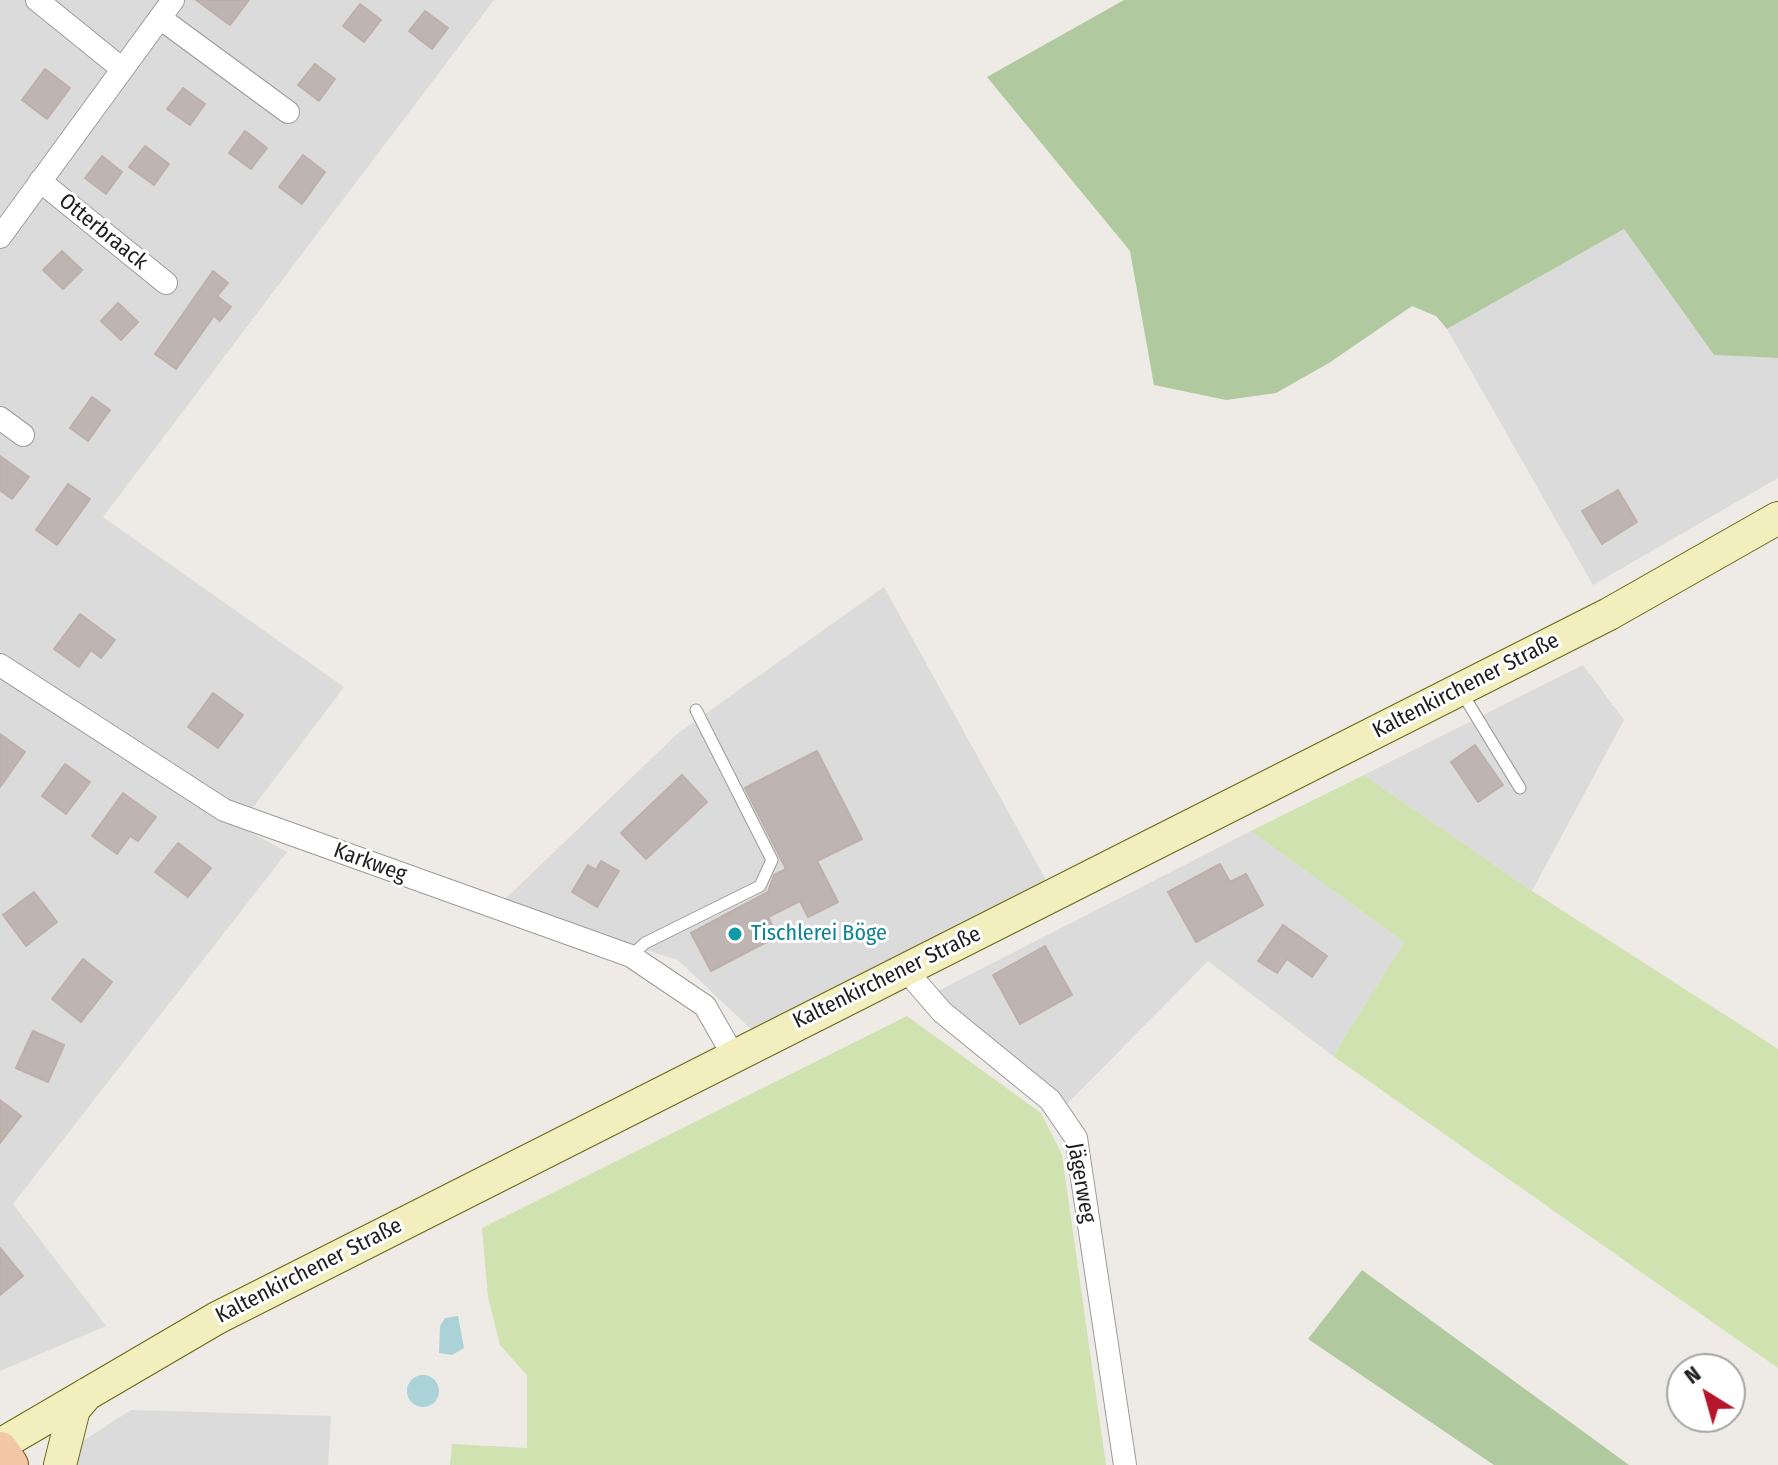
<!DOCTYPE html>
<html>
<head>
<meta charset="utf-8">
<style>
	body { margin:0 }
	#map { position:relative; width:1778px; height:1465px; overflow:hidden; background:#eeeae5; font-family:"Fira Sans Condensed",sans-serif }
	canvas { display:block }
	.north { position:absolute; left:1666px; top:1353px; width:80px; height:80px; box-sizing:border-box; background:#fff; border:2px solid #a5a5a5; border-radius:50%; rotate:323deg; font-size:22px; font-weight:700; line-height:32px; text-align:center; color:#1e1e1e }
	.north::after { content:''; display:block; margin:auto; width:28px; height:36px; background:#b6162a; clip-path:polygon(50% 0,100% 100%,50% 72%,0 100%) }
</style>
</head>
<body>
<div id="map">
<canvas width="1778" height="1465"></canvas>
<div class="north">N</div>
</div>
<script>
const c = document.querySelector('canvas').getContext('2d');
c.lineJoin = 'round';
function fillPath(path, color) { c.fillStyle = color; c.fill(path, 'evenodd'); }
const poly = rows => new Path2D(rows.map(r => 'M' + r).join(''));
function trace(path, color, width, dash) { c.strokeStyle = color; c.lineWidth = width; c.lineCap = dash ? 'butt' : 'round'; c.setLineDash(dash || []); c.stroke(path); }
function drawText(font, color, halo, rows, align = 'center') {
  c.font = font + ' "Fira Sans Condensed",sans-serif'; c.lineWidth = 6; c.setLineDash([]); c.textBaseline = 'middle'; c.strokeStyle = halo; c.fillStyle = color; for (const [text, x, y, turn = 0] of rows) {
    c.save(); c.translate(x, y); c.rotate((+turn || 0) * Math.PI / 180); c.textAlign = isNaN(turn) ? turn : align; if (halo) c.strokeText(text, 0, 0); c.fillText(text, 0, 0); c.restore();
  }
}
fillPath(poly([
	[0,0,494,0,103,517,344,687,239,826,287,852,13,1204,106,1326,0,1371],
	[1624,229,1714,355,1778,358,1778,478,1593,585,1447,329],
	[884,587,1048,884,752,1030,678,960,501,903,677,734],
	[1583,665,1624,720,1532,891,1364,775],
	[1251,831,1404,942,1333,1056,1208,961,1067,1104,932,994],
	[131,1410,331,1416,328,1465,61,1465,58,1457]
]), '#dcdbdb');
fillPath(poly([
	[1364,775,1532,891,1778,1049,1778,1368,1333,1056,1404,942,1251,831],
	[907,1016,1041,1113,1062,1155,1106,1465,450,1465,452,1444,527,1448,527,1375,500,1345,488,1297,482,1228]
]), '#cfe2b0');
fillPath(poly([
	[1124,0,1778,0,1778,358,1714,355,1624,229,1447,329,1436,316,1412,306,1329,363,1276,393,1226,400,1154,385,1130,251,987,77],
	[1362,1270,1629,1465,1494,1465,1308,1339]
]), '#b0c99e');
fillPath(poly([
	[458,1316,464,1348,452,1355,439,1353,440,1326,445,1318],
	'407 1391a16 16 0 1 1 32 0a16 16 0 1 1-32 0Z'
]), '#aad2d7');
const building = poly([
	[196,0,249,0,230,25,196,0],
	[360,4,381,20,364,42,343,26,360,4],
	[425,11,448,28,432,49,409,31,425,11],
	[315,64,335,79,319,101,298,85,315,64],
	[45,69,70,88,47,119,22,100,45,69],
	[183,88,205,104,190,125,167,109,183,88],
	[245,131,267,148,251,169,229,153,245,131],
	[145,146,169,164,154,185,129,167,145,146],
	[303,155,325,172,302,204,279,187,303,155],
	[102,156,122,172,106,194,85,178,102,156],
	[62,251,82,270,63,289,43,270,62,251],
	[213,271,228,283,217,296,231,307,220,321,214,316,176,369,155,354,213,271],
	[118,303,138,322,121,340,101,321,118,303],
	[92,397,110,410,88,441,70,428,92,397],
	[0,456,29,477,12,499,0,490,0,456],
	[68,484,90,499,57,545,36,530,68,484],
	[1618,490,1637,522,1602,544,1582,511,1618,490],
	[80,614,115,640,101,658,91,650,79,667,54,649,80,614],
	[213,693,243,715,218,748,188,727,213,693],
	[0,734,25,752,0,787,0,734],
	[1475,745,1503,785,1478,802,1451,762,1475,745],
	[817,751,862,839,817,861,838,902,808,917,800,901,768,917,778,936,711,971,691,933,768,892,774,875,786,869,745,788,817,751],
	[65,764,90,782,66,814,42,796,65,764],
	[682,775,707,802,646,859,621,833,682,775],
	[123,793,156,817,138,841,130,836,117,854,92,836,123,793],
	[178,843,211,868,188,897,155,872,178,843],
	[601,861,619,871,597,907,572,892,588,865,596,870,601,861],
	[1220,864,1230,882,1246,874,1263,905,1196,942,1168,892,1220,864],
	[34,892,57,922,26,946,3,915,34,892],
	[1283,925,1327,956,1312,977,1287,959,1277,973,1258,961,1283,925],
	[1045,946,1072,995,1020,1024,993,975,1045,946],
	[83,959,112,982,81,1022,52,999,83,959],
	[33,1031,64,1045,48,1082,16,1068,33,1031],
	[0,1100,21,1116,0,1143,0,1100],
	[0,1248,23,1276,0,1295,0,1248]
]);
fillPath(building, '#beb5b2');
trace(building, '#beafa9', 2);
const service = poly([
	[1462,693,1520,788],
	[631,956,645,943,760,886,772,860,696,710]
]);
const minor = poly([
	[37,0,121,68],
	[160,18,288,112],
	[40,181,166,283],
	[0,237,173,0],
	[0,418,23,435],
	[0,665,224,810,631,956,705,1006,733,1055],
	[910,968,916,982,942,1012,1050,1100,1076,1138,1125,1465]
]);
const secondary = poly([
	[0,1445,217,1318,1609,614,1778,518],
	[60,1465,74,1409,87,1394]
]);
const primary = poly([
	[0,1450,10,1465]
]);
trace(service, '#9b9b9b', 13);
trace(minor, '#9b9b9b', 24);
trace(secondary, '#696711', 34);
trace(primary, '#875110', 38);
trace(service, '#fff', 11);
trace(minor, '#fff', 22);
trace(secondary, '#f2eebe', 32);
trace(primary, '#f2c7a6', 36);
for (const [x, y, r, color] of [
	[735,934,8,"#0f9aa8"]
]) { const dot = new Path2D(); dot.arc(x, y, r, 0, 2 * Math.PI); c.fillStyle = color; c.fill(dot); trace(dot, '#fff', 3); }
drawText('22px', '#1e1e1e', '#fff', [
	["Otterbraack",103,232,39],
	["Kaltenkirchener Straße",1466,686,-27],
	["Karkweg",370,863,20],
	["Kaltenkirchener Straße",887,978,-26],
	["Jägerweg",1081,1183,80],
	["Kaltenkirchener Straße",309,1271,-27]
]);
drawText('22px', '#0d838f', '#fff', [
	["Tischlerei Böge",751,934]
], 'left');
</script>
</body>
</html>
